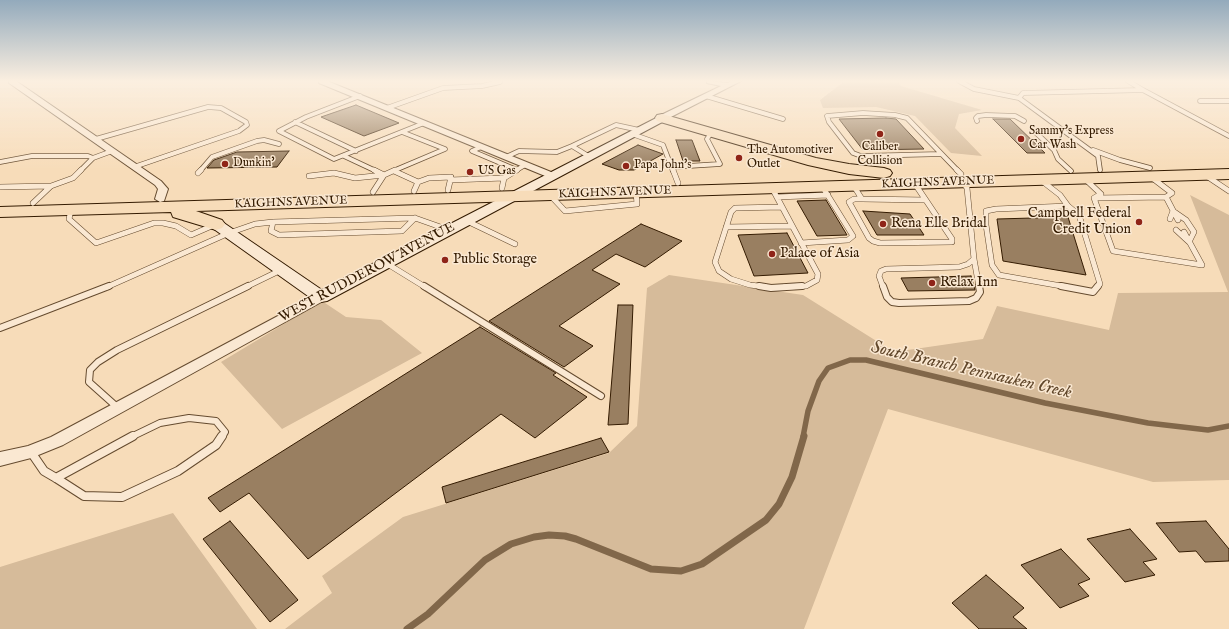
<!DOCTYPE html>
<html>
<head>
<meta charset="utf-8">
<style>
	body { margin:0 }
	canvas { display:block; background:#f7dcb9 }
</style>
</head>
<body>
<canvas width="1229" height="629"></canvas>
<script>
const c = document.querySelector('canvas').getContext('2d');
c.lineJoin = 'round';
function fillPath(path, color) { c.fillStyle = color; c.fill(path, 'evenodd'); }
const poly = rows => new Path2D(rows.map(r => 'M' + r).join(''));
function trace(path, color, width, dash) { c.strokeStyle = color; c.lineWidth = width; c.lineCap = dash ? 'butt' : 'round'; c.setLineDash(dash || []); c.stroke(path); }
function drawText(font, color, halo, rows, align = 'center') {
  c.font = font + ' "IM FELL English",serif'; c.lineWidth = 3; c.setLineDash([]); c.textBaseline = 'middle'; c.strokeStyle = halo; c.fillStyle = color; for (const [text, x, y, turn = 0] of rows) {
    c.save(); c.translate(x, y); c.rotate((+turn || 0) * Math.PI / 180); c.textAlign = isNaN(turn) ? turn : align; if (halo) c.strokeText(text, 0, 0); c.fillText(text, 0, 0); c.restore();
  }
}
fillPath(poly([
	[845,81,900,81,898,82,901,86,982,110,959,114,955,128,982,156,951,153,915,116,876,107,823,108,820,100],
	[1190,195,1229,215,1229,480,1153,482,888,409,804,629,285,629,332,593,322,576,403,517,609,453,637,426,647,288,669,275,803,295,894,352,983,339,997,306,1109,330,1118,293,1228,292],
	[322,301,346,317,381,320,422,353,282,429,221,362],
	[173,513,257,629,0,629,0,567]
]), '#d6bb9a');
trace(poly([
	[803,437,808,411,819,381,828,368,850,360,866,360,1045,403,1148,423,1208,430,1229,426]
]), '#81674a', 5.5);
trace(poly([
	[407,629,428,614,485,560,511,544,534,537,549,535,565,536,576,539,651,569,681,571,702,564,766,520,779,504,792,477,804,436]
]), '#81674a', 7);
const building = poly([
	[356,105,399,123,364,136,321,117,356,105],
	[886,118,896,119,924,149,863,150,839,119,886,118],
	[993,119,1010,119,1045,153,1027,153,993,119],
	[676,140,692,140,700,161,683,161,676,140],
	[638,145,663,154,634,170,619,170,602,164,638,145],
	[289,151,277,167,207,168,214,160,237,152,289,151],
	[826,200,847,235,817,236,797,201,826,200],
	[863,211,910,214,924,235,877,235,863,211],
	[1068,217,1086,275,1003,261,997,219,1068,217],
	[641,224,682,241,645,267,616,254,592,270,620,284,559,326,593,346,564,367,489,321,641,224],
	[787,233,808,273,754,276,738,235,787,233],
	[971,276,975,290,908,291,901,278,971,276],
	[618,305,633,305,628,424,608,425,618,305],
	[480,327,556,373,553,375,587,397,535,438,501,414,308,559,249,493,220,512,208,498,480,327],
	[601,438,609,452,446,503,442,487,601,438],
	[230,521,298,600,270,622,203,539,230,521],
	[1206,521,1229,549,1229,561,1205,562,1196,551,1179,552,1156,523,1206,521],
	[1130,529,1157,559,1143,562,1155,575,1125,582,1087,539,1130,529],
	[1061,549,1090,579,1078,584,1089,596,1060,608,1021,565,1061,549],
	[986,575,1024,608,1013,617,1027,629,979,629,952,603,986,575]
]);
fillPath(building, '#997f61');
trace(building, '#341b01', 1);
const laneFar3 = poly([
	[959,81,974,89,1019,98],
	[1128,81,1143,90],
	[360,96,306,117,279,131,334,159,424,123],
	[706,96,783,119],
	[1200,101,1229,101],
	[387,108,443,88,482,86,500,82],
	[977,121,976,118,978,116,986,115,1015,116,1024,121],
	[295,122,356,151],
	[1032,129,1054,150,1058,159,1071,171],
	[632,134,663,145,673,171],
	[96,139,208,107,221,108,246,122,247,125,239,131,134,167],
	[481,147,472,151,517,170],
	[1093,150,1120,160,1150,168],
	[941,154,861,156,853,153,829,122,827,116,863,113,895,115,907,118,958,171],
	[344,156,376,171],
	[506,157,519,151,557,152,572,146],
	[590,157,572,146,616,125,639,130],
	[0,162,32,156,88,156,93,158],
	[672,167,720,164,707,139,711,133],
	[1100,170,1098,156,1019,98,1023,93,1143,90,1229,136],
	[80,171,93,158,112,151],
	[200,171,212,157,257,141,264,140,279,144],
	[393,171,445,149,402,132],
	[515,171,525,165]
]);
const laneFar2 = poly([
	[673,170,678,183],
	[957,170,961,174],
	[394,171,418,182,429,178,451,177,448,190],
	[198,173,201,170],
	[1205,175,1229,191],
	[309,176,334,173,355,178,384,175,395,170],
	[1151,177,1172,193,1166,197,1178,220],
	[1084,178,1101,194,1094,198,1113,251,1202,265,1184,232],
	[450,180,504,178,517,170],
	[1042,181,1060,195,1068,206],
	[963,182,967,188,974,259],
	[853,185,862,199,854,199,849,202,869,238,873,241,880,243,952,242,952,239,915,184],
	[0,187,51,186],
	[502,188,504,178],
	[772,188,818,274,817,280,806,286,784,287],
	[414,191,418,182],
	[373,192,384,175,374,170],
	[550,195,565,211,637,204,636,192],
	[777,197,828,195],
	[1096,198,1166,197],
	[862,199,925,200],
	[33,203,51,186,73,178,81,170],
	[1068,206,1079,215,1100,284,1097,287],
	[71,210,69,219,96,243,154,223,163,223,176,226,191,235,214,225],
	[1170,219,1173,211,1186,220,1194,232,1189,242,1176,230],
	[467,221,515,244],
	[273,222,271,231,279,235,402,231,415,218],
	[726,227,792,226],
	[801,243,848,240,853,236,822,186],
	[974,259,979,287],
	[386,263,425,287],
	[107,287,229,233,255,224,273,222,415,218,449,230],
	[246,287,281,270],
	[766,287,750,285,731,279,719,271,715,262,731,212,735,208,782,207],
	[883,287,879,276,881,271,886,269,959,267,968,264,974,259],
	[1067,287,999,275,992,265,986,225,986,211,996,209,1068,206]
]);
const laneFar1 = poly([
	[424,286,601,396],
	[759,286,771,288,802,286],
	[883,286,887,297,892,302,899,303,969,301,976,298,980,292,979,286],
	[1061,286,1093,292,1098,286],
	[0,328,109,286],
	[117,407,89,382,90,370,98,362,117,350,248,286],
	[131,437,160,423,189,418,216,421,225,432,222,437]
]);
const lane = poly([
	[31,452,44,471,56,478],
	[56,478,84,496,122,497,178,471,216,445,222,436],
	[56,478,133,436]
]);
const street = poly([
	[9,81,16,81,161,181,168,189,164,201,160,202,155,199,158,189,155,185,9,83,9,81],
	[319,81,327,81,556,174,558,176,553,179,550,178,319,83,319,81],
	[707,81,728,83,732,81,741,81,665,120,659,120,658,118,659,116,721,86,707,83,707,81],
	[321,293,325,294,327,297,325,300,63,445,31,458,0,466,0,452,28,446,51,437,321,293]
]);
const secondary = poly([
	[662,115,666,116,668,118,666,120,327,301,321,302,315,301,211,227,208,224,211,221,216,219,221,221,322,290,662,115]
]);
const highway = poly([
	[662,114,816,158,849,164,884,168,890,170,892,173,890,176,884,178,849,174,808,165,657,121,655,118,657,115,662,114],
	[1229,169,1229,179,196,211,222,220,225,224,222,228,216,230,173,217,171,212,0,217,0,207,1229,169]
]);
trace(laneFar3, '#654b2f', 5.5);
trace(laneFar2, '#654b2f', 6);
trace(laneFar1, '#654b2f', 8);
trace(lane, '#654b2f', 10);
trace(street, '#654b2f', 2);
trace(secondary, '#341b01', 2);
trace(highway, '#341b01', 2);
trace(laneFar3, '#fae8d2', 4);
trace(laneFar2, '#fae8d2', 5);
trace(laneFar1, '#fae8d2', 6);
trace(lane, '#fae8d2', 8);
fillPath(street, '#fae8d2');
fillPath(secondary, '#fae8d2');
fillPath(highway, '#f7dcb9');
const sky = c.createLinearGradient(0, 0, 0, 169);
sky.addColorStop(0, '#93aabc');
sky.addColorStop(0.48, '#fbefe0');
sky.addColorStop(1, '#fbefe000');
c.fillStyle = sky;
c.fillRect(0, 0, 1229, 169);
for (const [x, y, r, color] of [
	[880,134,4,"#8f2418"],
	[1021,139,4,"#8f2418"],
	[739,158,4,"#8f2418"],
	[225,164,4,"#8f2418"],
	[626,166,4,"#8f2418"],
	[470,172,4,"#8f2418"],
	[1139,222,4,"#8f2418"],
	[883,224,4,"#8f2418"],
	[772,254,4,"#8f2418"],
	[445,260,4,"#8f2418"],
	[932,283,4,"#8f2418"]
]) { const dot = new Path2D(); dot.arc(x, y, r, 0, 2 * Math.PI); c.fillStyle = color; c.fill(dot); trace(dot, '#fae8d2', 1.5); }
drawText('12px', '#341b01', '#fae8d2', [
	["Sammy's Express",1029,132],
	["Car Wash",1029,146],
	["Caliber",880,148,"center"],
	["Collision",880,162,"center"],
	["The Automotiver",747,151],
	["Outlet",747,165],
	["Dunkin'",233,164],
	["Papa John's",634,166],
	["US Gas",478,172]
], 'left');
drawText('12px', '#341b01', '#fae8d2', [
	["KAIGHNS AVENUE",938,183,-2],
	["KAIGHNS AVENUE",615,193,-2],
	["KAIGHNS AVENUE",291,203,-2]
]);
drawText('14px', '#341b01', '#fae8d2', [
	["Campbell Federal",1131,214,"right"],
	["Credit Union",1131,230,"right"],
	["Rena Elle Bridal",891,224],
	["Palace of Asia",780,254],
	["Public Storage",453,260],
	["Relax Inn",940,283]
], 'left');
drawText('14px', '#341b01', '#fae8d2', [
	["WEST RUDDEROW AVENUE",367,273,-28]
]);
drawText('italic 18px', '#61472b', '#fae8d2', [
	["South Branch Pennsauken Creek",971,371,13]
]);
</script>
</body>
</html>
